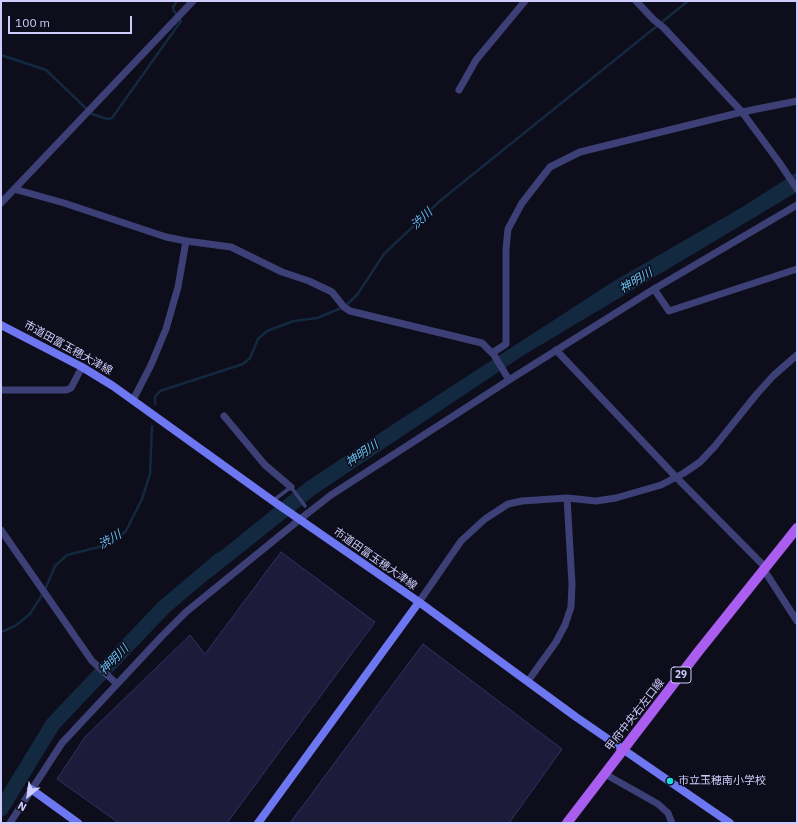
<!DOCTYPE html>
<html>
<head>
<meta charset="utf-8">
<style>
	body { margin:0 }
	#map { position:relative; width:798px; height:824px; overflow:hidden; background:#0e0d1b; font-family:"IBM Plex Sans",sans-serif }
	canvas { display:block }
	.frame { position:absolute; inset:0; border:2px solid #cdccfa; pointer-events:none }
	.north { position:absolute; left:8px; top:776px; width:40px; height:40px; -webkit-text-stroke:3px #0e0d1b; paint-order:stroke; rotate:209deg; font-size:11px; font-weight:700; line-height:16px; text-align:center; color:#cdccfa }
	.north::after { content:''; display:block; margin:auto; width:14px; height:18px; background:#cdccfa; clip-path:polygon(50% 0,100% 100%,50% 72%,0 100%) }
	.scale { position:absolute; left:8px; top:16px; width:124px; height:18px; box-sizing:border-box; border:2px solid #cdccfa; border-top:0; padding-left:5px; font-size:12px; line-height:14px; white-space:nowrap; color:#cdccfa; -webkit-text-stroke:3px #0e0d1b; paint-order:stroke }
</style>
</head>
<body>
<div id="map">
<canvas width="798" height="824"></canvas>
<div class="frame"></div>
<div class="north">N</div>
<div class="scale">100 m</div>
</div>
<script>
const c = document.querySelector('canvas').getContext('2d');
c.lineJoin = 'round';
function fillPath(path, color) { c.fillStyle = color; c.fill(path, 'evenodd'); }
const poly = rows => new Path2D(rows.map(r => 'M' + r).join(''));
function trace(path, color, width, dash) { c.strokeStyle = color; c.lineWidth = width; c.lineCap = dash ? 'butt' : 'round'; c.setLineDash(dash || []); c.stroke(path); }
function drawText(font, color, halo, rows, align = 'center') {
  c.font = font + ' "IBM Plex Sans","Noto Sans JP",sans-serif'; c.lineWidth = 3; c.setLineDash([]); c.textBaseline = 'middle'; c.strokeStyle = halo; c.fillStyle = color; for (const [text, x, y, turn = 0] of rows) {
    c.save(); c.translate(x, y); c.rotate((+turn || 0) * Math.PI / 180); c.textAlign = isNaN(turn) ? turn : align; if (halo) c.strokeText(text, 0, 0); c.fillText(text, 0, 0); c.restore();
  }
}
fillPath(poly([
	[797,172,797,192,524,355,316,494,212,577,201,567,306,482,401,419,614,281,744,206]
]), '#122940');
trace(poly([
	[1,55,46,70,92,114,107,119,112,118,181,21,174,11,173,7,177,1],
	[155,404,155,397,160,391,243,364,250,358,258,339,267,331,294,321,317,318,344,307,357,295,384,254,441,200,688,1],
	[1,632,15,626,30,614,44,592,55,566,67,555,103,546,117,539,126,531,142,499,150,474,152,426]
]), '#122940', 2.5);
trace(poly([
	[1,809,53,724,164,607,221,559]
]), '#122940', 15);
const building = poly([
	[281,552,375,622,227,823,119,823,57,779,85,737,190,635,205,654,281,552],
	[423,644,562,749,509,823,290,823,423,644]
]);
fillPath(building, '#1e1b3a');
trace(building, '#342f64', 1);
trace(poly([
	[274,500,291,487,305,506]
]), '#3c4076', 3.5);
trace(poly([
	[636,1,654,20,664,28,742,112,779,162,797,189],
	[459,90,476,60,525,1],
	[14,189,64,203,166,237,186,241,231,247,282,272,309,281,332,292,344,307,350,311,482,343,494,355,509,380],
	[1,203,193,1],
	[654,289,669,311,797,269],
	[556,350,676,477,766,568],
	[492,353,506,344,506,249,508,229,522,203,550,167,580,152,742,112,797,101],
	[1,390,66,390,71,388,82,367],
	[133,400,151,365,166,329,178,287,186,241],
	[224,416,265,465,291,487],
	[1,530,92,661,117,684],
	[764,570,797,621],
	[419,602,461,541,485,519,508,504,522,501,567,498,596,501,616,498,661,485,684,473,700,462,715,446,756,395,773,376,797,355],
	[528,681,556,642,565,625,571,607,572,584,567,498],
	[605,774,658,804,668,813,672,823],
	[10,823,62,743,162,636,186,612,299,520,331,495,509,380,654,289,797,205]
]), '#3c4076', 7);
trace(poly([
	[1,325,82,367,113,386,273,501,419,602,576,717,730,823],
	[31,789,78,823],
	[258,823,419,602]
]), '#6d77f1', 8);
trace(poly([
	[567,823,698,652,797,528]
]), '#aa5eef', 10);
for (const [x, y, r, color] of [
	[670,781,4,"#16dddc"]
]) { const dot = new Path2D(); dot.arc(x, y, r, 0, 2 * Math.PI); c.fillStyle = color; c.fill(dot); trace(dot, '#0e0d1b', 1.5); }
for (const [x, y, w] of [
	[681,675,20]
]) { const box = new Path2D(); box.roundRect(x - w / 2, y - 8, w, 16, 3); c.fillStyle = '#0e0d1b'; c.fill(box); trace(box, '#cdccfa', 1); }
drawText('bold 10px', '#cdccfa', null, [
	["29",681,675]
]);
drawText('11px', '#cdccfa', '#0e0d1b', [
	["市道田富玉穂大津線",68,348,29],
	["市道田富玉穂大津線",375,559,35],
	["甲府中央右左口線",635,715,-52]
]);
drawText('11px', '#cdccfa', '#0e0d1b', [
	["市立玉穂南小学校",678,781]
], 'left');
drawText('italic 12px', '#65bef0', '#0e0d1b', [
	["渋川",422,219,-43],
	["神明川",636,281,-31],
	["神明川",362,454,-34],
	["渋川",110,540,-30],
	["神明川",114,660,-46]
]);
</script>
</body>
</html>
